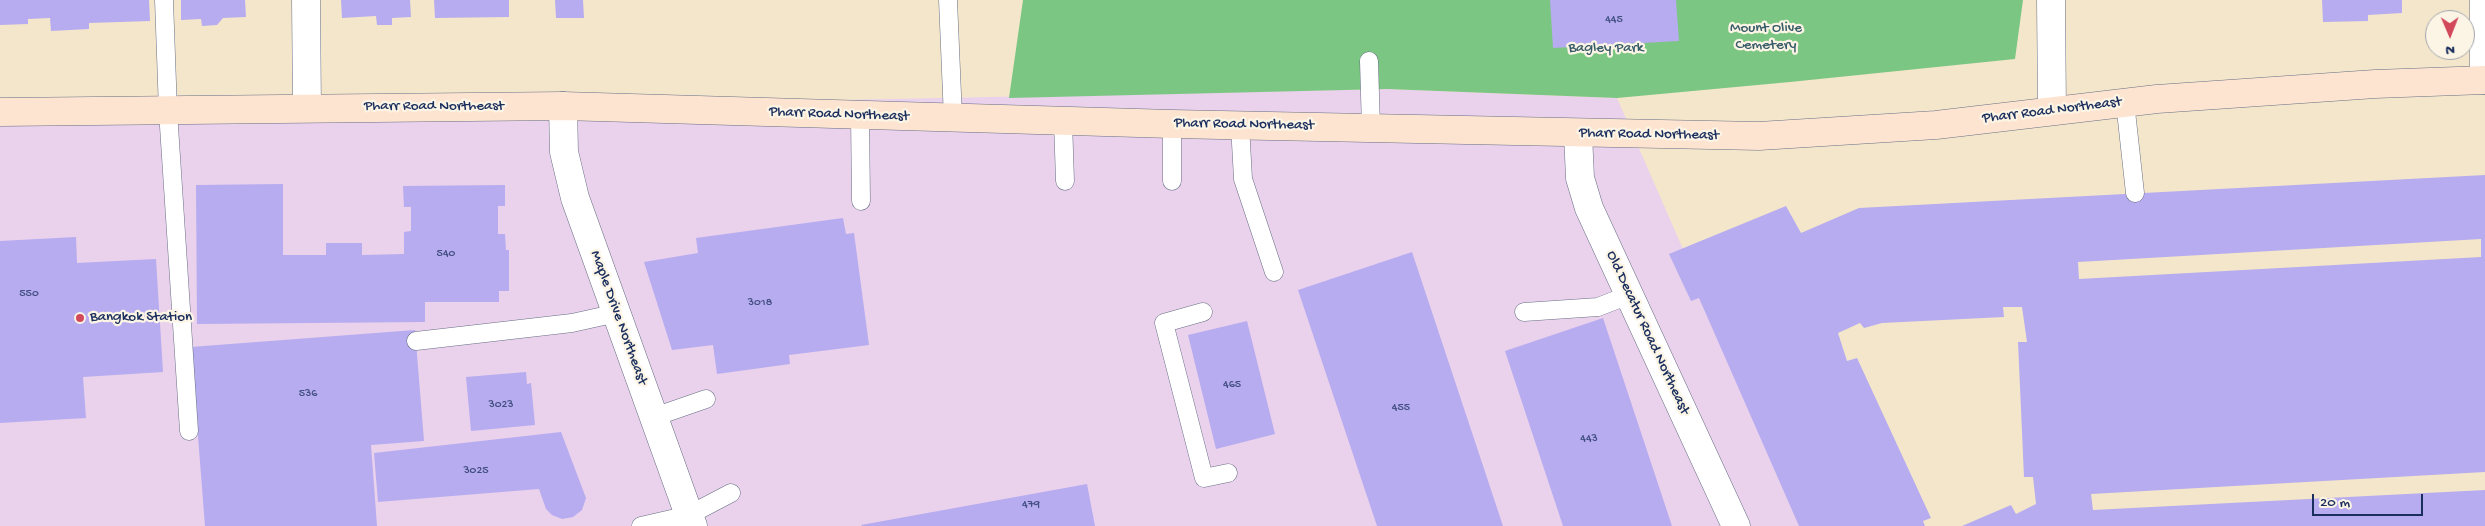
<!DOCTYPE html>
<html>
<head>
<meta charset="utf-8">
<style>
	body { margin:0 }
	#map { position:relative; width:2485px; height:526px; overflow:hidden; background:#f4e6cb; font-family:"Gochi Hand",sans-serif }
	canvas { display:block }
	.north { position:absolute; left:2425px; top:10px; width:50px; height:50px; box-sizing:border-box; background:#fcf5e5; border:1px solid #a2a6af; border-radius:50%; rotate:179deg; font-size:14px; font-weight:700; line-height:20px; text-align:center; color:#1b2f5e }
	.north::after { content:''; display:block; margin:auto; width:18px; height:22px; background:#d1495b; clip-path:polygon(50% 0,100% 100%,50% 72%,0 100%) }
	.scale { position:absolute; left:2312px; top:494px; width:111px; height:22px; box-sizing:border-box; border:2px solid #1b2f5e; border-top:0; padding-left:6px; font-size:15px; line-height:18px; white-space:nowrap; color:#1b2f5e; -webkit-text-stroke:4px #fcf5e5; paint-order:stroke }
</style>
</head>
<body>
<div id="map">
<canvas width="2485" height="526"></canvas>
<div class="north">N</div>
<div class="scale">20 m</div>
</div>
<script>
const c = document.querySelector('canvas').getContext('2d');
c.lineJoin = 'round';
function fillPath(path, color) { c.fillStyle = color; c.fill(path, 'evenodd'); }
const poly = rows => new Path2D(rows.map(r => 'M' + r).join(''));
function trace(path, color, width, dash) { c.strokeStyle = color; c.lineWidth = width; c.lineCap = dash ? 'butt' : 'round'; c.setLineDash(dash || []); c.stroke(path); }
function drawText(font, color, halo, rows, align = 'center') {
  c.font = font + ' "Gochi Hand",sans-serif'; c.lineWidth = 4.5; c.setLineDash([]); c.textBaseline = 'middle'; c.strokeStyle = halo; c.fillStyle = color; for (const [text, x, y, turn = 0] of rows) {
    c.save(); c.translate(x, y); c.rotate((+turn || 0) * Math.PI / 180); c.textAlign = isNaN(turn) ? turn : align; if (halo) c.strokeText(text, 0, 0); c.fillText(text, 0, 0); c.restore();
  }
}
fillPath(poly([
	[1387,89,1617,98,1804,526,0,526,0,101,593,105]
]), '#ead1ec');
fillPath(poly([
	[1023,0,2023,0,2015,59,1790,82,1617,98,1387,89,1009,98]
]), '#7cc683');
fillPath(poly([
	[0,0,149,0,150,21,89,23,89,29,51,31,50,18,28,19,28,24,0,25],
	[181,0,245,0,246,17,223,18,217,25,202,26,201,19,181,20],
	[341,0,410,0,411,17,392,18,392,25,377,25,376,16,342,18],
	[434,0,509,0,509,17,435,18],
	[555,0,583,0,584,18,556,18],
	[1550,0,1676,0,1679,41,1553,48],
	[2322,0,2402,0,2402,13,2368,15,2368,21,2323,22],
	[2485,175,2485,472,2091,494,2093,510,2485,490,2485,526,1962,526,2011,505,2016,514,2036,504,2033,477,2024,477,2018,342,2027,342,2022,307,2003,307,2004,317,1882,323,1864,328,1860,323,1838,333,1847,361,1857,358,1931,518,1923,521,1925,526,1799,526,1699,298,1691,301,1669,254,1786,206,1801,233,1859,208],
	[2481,239,2481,257,2079,279,2078,262],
	[283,184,283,255,326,255,326,243,362,243,362,255,404,254,404,232,411,231,411,207,404,207,403,186,505,185,505,206,498,206,498,234,505,234,506,250,509,250,509,291,499,291,499,302,425,302,425,322,197,324,196,185],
	[843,218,846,234,854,233,869,345,789,355,790,364,717,374,713,345,672,350,644,262,698,253,696,238],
	[76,237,77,263,156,259,163,372,83,377,86,418,0,423,0,241],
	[1412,252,1503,526,1377,526,1298,290],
	[1603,318,1672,526,1563,526,1505,351],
	[1247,321,1275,434,1216,449,1188,335],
	[415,330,424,441,371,445,377,526,205,526,191,347],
	[526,372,527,384,531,383,535,425,471,431,466,377],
	[561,432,586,498,582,510,573,517,562,519,552,515,546,509,539,489,378,502,374,453],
	[1087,484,1095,526,862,526,861,525]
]), '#b6acef');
const lane = poly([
	[164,0,168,111,189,431],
	[948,0,953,118],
	[1369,61,1371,128],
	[2125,102,2135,193],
	[860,116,861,201],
	[1063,121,1065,181],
	[1240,125,1243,179,1274,272],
	[1172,181,1172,124],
	[1203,312,1164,323,1204,478,1228,473],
	[1524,312,1598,307,1629,295],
	[416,341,572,323,617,313],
	[654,417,706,399],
	[641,526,689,515,731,493]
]);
const street = poly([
	[306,0,307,108],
	[2051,0,2052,110],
	[2484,0,2484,80],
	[563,106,564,152,575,198,693,526],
	[1578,134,1580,178,1589,208,1736,526]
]);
const secondary = poly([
	[0,112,563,106,1172,124,1759,136,1936,125,2157,99,2375,84,2485,80]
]);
trace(lane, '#676f84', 19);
trace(street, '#676f84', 29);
trace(secondary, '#676f84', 29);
trace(lane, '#fff', 18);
trace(street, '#fff', 28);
trace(secondary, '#fde4d1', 28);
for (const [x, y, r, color] of [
	[80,318,5,"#d1495b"]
]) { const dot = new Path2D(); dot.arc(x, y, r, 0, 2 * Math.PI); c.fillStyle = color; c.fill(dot); trace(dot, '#fcf5e5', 2); }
drawText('12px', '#424e82', null, [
	["445",1614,20],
	["540",446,254],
	["550",29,294],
	["3018",760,303],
	["465",1232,385],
	["536",308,394],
	["3023",501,405],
	["455",1401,408],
	["443",1589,439],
	["3025",476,471],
	["479",1031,505]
]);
drawText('15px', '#385c69', '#fcf5e5', [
	["Mount Olive",1766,29],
	["Cemetery",1766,46],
	["Bagley Park",1606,49]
]);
drawText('15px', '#1b2f5e', '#fcf5e5', [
	["Pharr Road Northeast",434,107],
	["Pharr Road Northeast",2052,111,-7],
	["Pharr Road Northeast",839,115,2],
	["Pharr Road Northeast",1244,125,1],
	["Pharr Road Northeast",1649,135,1],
	["Maple Drive Northeast",618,318,70],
	["Old Decatur Road Northeast",1647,333,65]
]);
drawText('15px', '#1b2f5e', '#fcf5e5', [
	["Bangkok Station",90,318]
], 'left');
</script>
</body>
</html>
